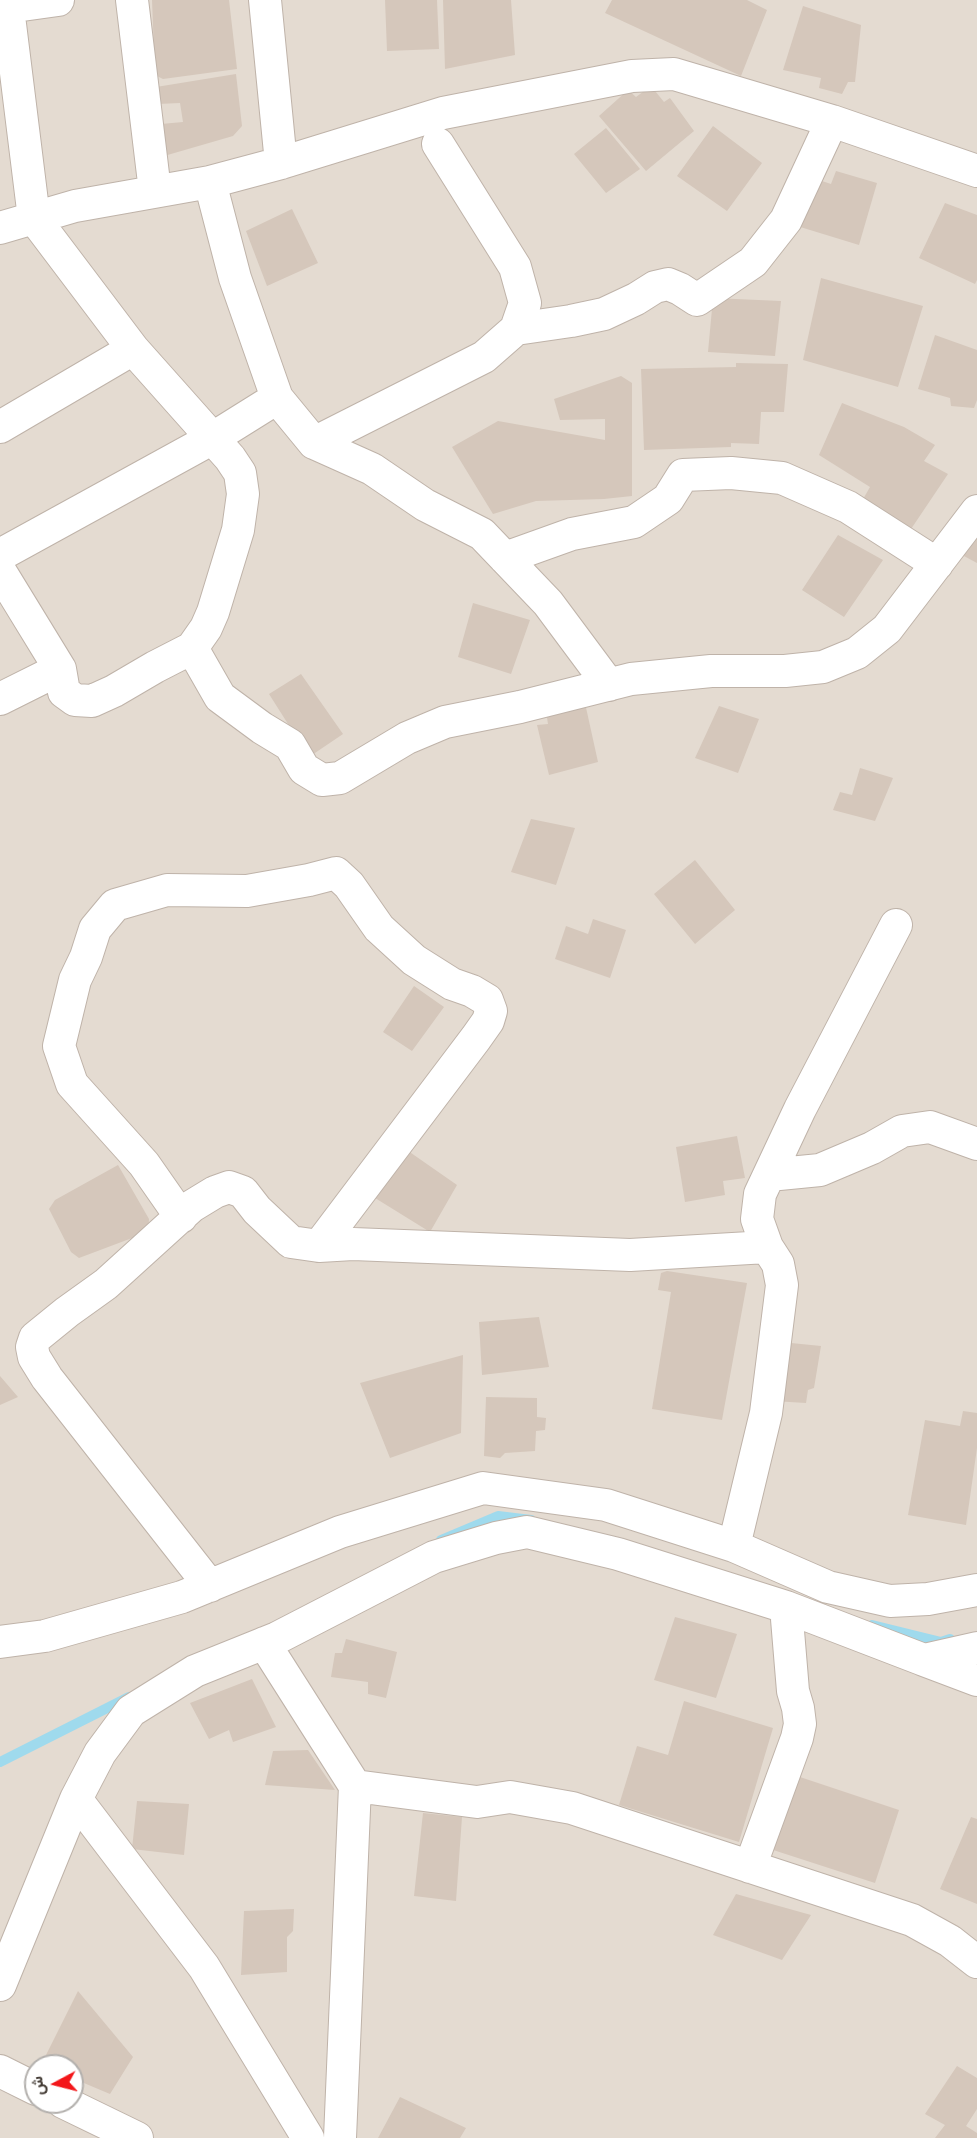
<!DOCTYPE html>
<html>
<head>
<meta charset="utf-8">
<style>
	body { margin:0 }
	#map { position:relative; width:977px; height:2138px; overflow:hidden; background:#f1eae2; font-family:Roboto,Vazirmatn,sans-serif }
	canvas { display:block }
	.north { position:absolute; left:24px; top:2054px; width:60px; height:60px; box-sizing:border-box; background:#fff; border:2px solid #b3b0ad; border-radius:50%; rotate:263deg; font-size:16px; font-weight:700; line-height:24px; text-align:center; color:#423a33 }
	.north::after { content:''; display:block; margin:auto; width:21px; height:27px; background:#f3171a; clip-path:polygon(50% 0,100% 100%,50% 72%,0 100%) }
</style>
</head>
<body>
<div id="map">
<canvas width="977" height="2138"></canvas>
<div class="north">ش</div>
</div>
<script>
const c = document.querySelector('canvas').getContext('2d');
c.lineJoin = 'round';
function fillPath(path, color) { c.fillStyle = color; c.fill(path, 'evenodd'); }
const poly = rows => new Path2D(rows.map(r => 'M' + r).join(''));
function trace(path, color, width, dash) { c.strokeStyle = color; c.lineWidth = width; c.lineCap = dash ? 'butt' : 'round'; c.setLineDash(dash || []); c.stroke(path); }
fillPath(poly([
	[0,0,977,0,977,2138,0,2138],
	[36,2066,72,2066,72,2102,36,2102]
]), '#e4dbd1');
trace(poly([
	[441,1540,498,1516,531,1520],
	[872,1625,941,1642,950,1639],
	[0,1762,129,1697]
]), '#9fdaed', 10);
fillPath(poly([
	[152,0,229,0,237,69,163,79,155,75],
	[385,0,437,0,439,49,387,51],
	[443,0,511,0,515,55,445,69],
	[612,0,747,0,767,10,741,76,605,13],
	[803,6,861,25,855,82,848,82,842,94,819,88,821,78,783,70],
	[236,74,242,126,233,136,164,156,161,124,183,122,180,103,158,104,156,87],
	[651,86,664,102,670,98,694,131,646,171,599,116,628,90,636,97],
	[713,126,762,163,727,211,677,176],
	[606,128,640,169,606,193,574,154],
	[836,171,877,183,859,245,797,226,813,178,831,184],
	[945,203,977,215,977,280,975,284,919,258],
	[292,209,318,263,267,286,246,231],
	[821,278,923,306,898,387,803,360],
	[713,298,781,301,775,356,708,352],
	[935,335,977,350,977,400,974,408,951,406,950,398,918,389],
	[736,363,788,364,784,412,761,412,759,444,731,443,731,447,644,450,641,369,736,367],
	[621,376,632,383,632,496,604,499,536,501,493,514,452,447,498,421,605,440,605,419,560,420,554,399],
	[842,403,904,427,935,445,924,461,948,474,909,532,862,501,870,487,819,455],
	[977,530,977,563,962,555],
	[838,535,883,560,844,617,802,590],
	[473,603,530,620,511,674,458,657],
	[301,674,343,734,309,757,269,694],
	[585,703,598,762,549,775,537,725,548,724,546,711],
	[719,706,759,719,738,773,695,758],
	[860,768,893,778,875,821,833,810,840,792,852,795],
	[531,819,575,828,556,885,511,872],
	[695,860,735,910,695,944,654,894],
	[593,919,626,930,610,978,555,959,566,926,588,934],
	[414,986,444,1007,412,1051,383,1032],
	[737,1136,745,1178,723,1181,725,1195,685,1202,676,1147],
	[401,1146,457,1185,430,1232,367,1193],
	[118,1165,149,1219,148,1232,79,1258,71,1252,49,1209,55,1200],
	[667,1271,747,1283,722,1420,652,1409,671,1292,658,1290,661,1273],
	[539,1317,549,1367,482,1375,479,1322],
	[781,1342,821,1346,814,1388,808,1390,806,1403,773,1401],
	[463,1355,461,1433,390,1458,360,1383],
	[0,1376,18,1397,0,1405],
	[486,1397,537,1398,537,1417,546,1418,545,1430,536,1431,535,1451,505,1453,500,1458,484,1456],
	[963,1411,977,1413,977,1448,966,1525,908,1515,925,1420,960,1426],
	[675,1617,737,1634,716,1698,654,1680],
	[346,1639,397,1652,386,1698,368,1694,368,1682,331,1677,335,1653,342,1653],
	[252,1679,276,1727,233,1742,229,1730,209,1739,190,1703],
	[684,1701,773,1728,739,1842,619,1805,637,1746,668,1755],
	[308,1750,335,1790,265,1785,273,1751],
	[791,1774,899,1810,875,1883,764,1847],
	[137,1801,189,1804,184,1855,132,1849],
	[423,1813,462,1817,456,1901,414,1896],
	[971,1817,977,1819,977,1904,940,1889],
	[736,1894,811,1915,782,1960,713,1935],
	[294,1909,293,1931,287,1937,287,1972,241,1975,244,1911],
	[78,1991,133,2057,110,2094,72,2078,72,2066,41,2065],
	[957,2066,977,2078,977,2109,966,2126,977,2133,977,2138,935,2138,945,2125,925,2114],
	[400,2097,466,2128,460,2138,378,2138]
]), '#d5c7bb');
const minor = poly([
	[132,0,155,191],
	[265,0,281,163],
	[8,7,58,0],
	[210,182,235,278,277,398,314,443,484,357,516,329,525,303,515,267,438,144],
	[0,228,75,206,210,182,281,163,443,113,632,76,674,74,832,121,977,171],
	[516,329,571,321,604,314,636,299,655,287,668,284,680,289,697,300,753,262,786,220,832,121],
	[0,427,133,349],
	[314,443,372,469,425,505,482,534,548,603,609,685],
	[0,555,213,438,277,398],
	[505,558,572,534,634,522,668,499,683,475,731,473,782,478,848,507,937,564],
	[0,571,60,669],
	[192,648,220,697,262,728,290,745,304,769,322,780,340,778,407,738,445,722,520,707,631,679,711,671,785,671,823,667,857,653,887,629,977,511],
	[0,699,60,669,64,692,75,700,92,701,114,691,155,667,192,648,206,628,213,612,238,530,243,494,240,473,230,458,133,349,34,218,7,0],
	[769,1175,820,1170,872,1148,902,1131,930,1127,977,1144],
	[181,1217,144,1164,72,1084,59,1046,75,980,86,957,95,929,115,905,167,890,247,891,309,880,336,873,349,885,379,928,414,960,452,984,472,991,487,1000,491,1011,488,1021,476,1038,319,1246],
	[734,1546,766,1413,782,1285,778,1264,767,1247,757,1219,760,1194,800,1109,896,925],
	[210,1586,47,1378,34,1357,32,1347,35,1338,67,1312,106,1284,192,1206,215,1192,229,1187,243,1192,257,1210,291,1242,319,1246,353,1244,630,1255,767,1247],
	[0,1642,45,1636,182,1597,340,1532,483,1488,606,1505,734,1546,828,1587,890,1601,928,1599,977,1590],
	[264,1643,355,1786],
	[924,1660,977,1680],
	[750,1867,797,1738,800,1724,798,1708,793,1691,786,1607],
	[0,1985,76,1799],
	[0,2071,36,2089],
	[63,2102,137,2138],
	[308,2138,204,1967,76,1799,100,1753,131,1711,195,1671,277,1638,434,1557,496,1538,527,1532,618,1554,786,1607,924,1660,977,1648],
	[340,2138,355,1786,477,1802,510,1797,572,1808,912,1920,950,1941,977,1962]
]);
trace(minor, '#bfb3a9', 34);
trace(minor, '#fff', 32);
</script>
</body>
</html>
